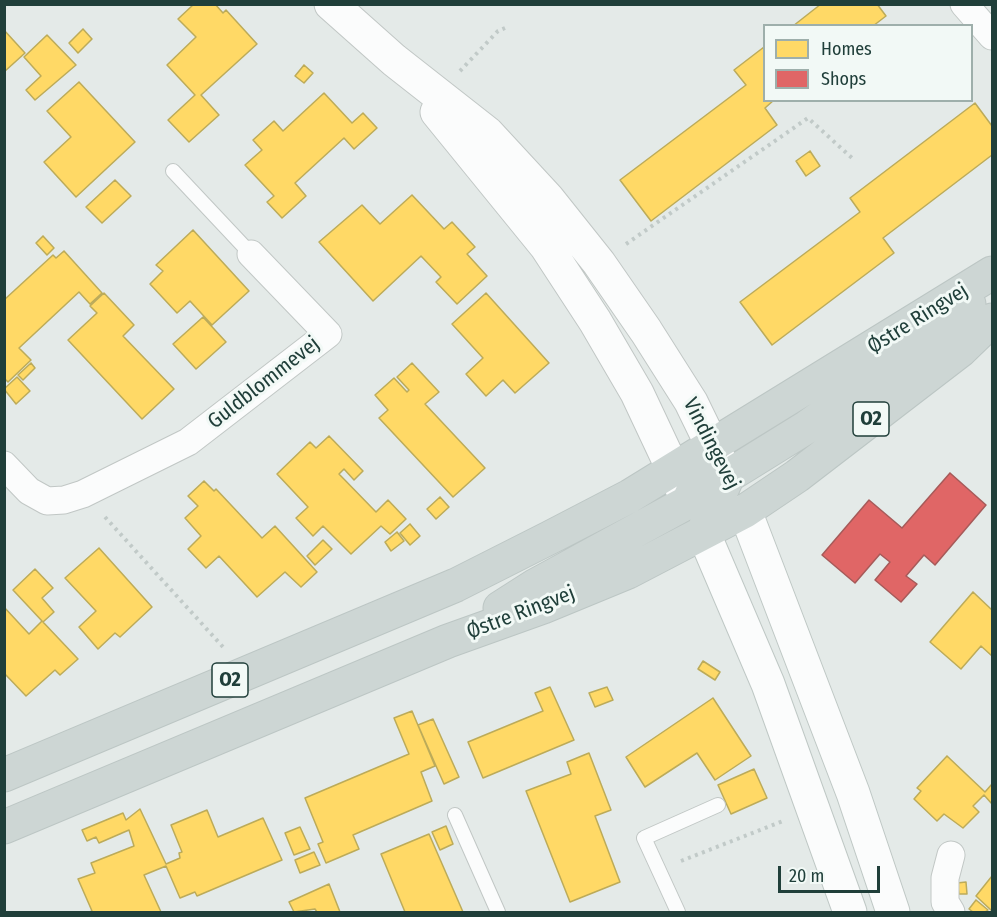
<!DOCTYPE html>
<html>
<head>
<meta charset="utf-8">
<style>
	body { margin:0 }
	#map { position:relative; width:997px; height:917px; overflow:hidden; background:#e4eae8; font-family:"Fira Sans Condensed",sans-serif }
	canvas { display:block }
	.frame { position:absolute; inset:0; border:6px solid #203f3a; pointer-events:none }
	.legend { position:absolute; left:763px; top:24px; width:210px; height:78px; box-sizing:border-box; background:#f2f9f6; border:2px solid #9eafab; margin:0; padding:8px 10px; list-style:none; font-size:18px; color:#203f3a }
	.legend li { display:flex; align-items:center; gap:12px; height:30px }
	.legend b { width:30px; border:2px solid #9eafab }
	.scale { position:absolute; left:778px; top:866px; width:102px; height:27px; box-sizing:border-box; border:3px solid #203f3a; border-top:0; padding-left:8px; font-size:18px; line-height:21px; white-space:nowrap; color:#203f3a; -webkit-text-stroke:4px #f2f9f6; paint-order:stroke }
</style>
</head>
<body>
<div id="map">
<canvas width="997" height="917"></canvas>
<div class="frame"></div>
<ul class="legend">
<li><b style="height:16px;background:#ffd966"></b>Homes</li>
<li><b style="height:16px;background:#e06666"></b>Shops</li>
</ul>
<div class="scale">20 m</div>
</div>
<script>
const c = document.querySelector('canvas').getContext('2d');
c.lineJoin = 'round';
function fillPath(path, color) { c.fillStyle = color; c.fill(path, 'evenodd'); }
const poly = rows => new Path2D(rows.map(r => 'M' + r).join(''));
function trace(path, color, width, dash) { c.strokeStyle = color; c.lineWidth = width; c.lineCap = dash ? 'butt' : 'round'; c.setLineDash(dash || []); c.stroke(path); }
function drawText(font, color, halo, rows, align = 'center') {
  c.font = font + ' "Fira Sans Condensed",sans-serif'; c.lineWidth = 6; c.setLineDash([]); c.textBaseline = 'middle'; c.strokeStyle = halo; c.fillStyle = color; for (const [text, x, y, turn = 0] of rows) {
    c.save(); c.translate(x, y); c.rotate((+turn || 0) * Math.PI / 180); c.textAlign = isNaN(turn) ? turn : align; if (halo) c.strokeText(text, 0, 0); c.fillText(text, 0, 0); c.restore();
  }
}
const homes = poly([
	[194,4,215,4,223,13,226,10,257,44,201,95,219,115,189,142,168,120,195,95,167,65,196,37,178,19,194,4],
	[821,4,877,4,886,16,873,26,793,26,821,4],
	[83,29,92,39,78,53,69,43,83,29],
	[4,30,25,53,4,72,4,30],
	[47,35,76,65,35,100,26,90,41,76,24,57,47,35],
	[764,47,764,100,774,100,765,108,777,125,651,221,620,180,746,85,734,70,764,47],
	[304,65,313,73,304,83,295,76,304,65],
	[79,82,135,142,76,197,44,162,71,137,47,111,79,82],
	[324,93,352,123,363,113,377,128,354,149,344,138,295,183,306,196,282,218,267,202,274,196,245,165,262,150,253,140,274,121,283,131,324,93],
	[975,103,992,126,992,155,883,238,894,253,772,345,740,302,860,212,850,198,975,103],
	[810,151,820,166,806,176,796,161,810,151],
	[115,180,131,196,102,223,86,207,115,180],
	[412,195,444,229,452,222,475,247,467,254,487,276,457,304,436,282,441,277,421,256,373,301,319,242,362,205,380,224,412,195],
	[193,230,249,291,212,325,190,301,177,313,150,284,163,271,156,265,193,230],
	[43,236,54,248,47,255,36,243,43,236],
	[64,251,102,293,90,304,79,292,19,348,31,360,8,382,4,378,4,300,53,255,56,258,64,251],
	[104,293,134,325,123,336,174,389,142,419,68,340,97,313,90,306,104,293],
	[486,293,549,363,515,393,503,380,486,396,466,374,483,358,452,324,486,293],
	[203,317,226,342,196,369,173,344,203,317],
	[31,363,35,368,23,380,18,375,31,363],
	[412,363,439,392,425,404,485,468,453,497,379,418,388,410,375,395,394,378,407,392,409,390,397,377,412,363],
	[17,377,30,391,16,404,4,389,17,377],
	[329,436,363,471,354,480,344,469,339,474,376,512,388,500,406,519,390,534,381,526,351,554,323,526,313,536,296,518,308,507,277,474,310,442,316,448,329,436],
	[204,481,214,491,216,489,262,538,275,526,317,572,301,587,285,572,257,597,219,556,206,568,188,549,201,536,185,518,198,506,188,496,204,481],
	[440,497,449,507,436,519,427,509,440,497],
	[410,524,420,536,410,545,400,533,410,524],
	[397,532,404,541,391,551,385,542,397,532],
	[323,540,332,549,315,565,307,556,323,540],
	[99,548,152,607,120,637,115,633,98,649,79,627,96,611,65,578,99,548],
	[35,569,53,588,42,598,54,612,43,622,78,659,60,675,55,670,26,696,4,673,4,607,29,634,42,621,13,590,35,569],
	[973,592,992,610,992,656,981,646,961,669,930,642,973,592],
	[703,661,720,672,715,680,698,669,703,661],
	[550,687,574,740,483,778,468,742,543,711,535,693,550,687],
	[607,687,613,700,595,707,589,693,607,687],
	[713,698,751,756,715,780,697,753,645,787,626,757,713,698],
	[412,711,435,766,421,772,432,801,353,835,359,849,326,863,318,844,323,842,305,798,409,754,394,718,412,711],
	[433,719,459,777,444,784,418,725,433,719],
	[589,753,611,810,595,816,620,882,570,902,526,791,571,774,567,762,589,753],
	[947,756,985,792,992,784,992,804,984,795,973,806,979,812,963,828,944,814,937,821,914,799,921,791,917,788,947,756],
	[754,769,767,798,731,814,718,785,754,769],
	[140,809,166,864,180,858,179,853,182,852,171,825,207,810,218,837,263,818,282,860,197,896,195,892,180,898,166,866,144,875,161,912,89,912,92,911,78,879,95,873,91,863,134,846,129,830,99,843,96,837,87,841,82,830,123,813,126,820,140,809],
	[446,826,453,844,440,850,432,832,446,826],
	[300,827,310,849,294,855,285,833,300,827],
	[429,834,463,912,405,912,381,854,429,834],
	[314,852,320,865,300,873,295,860,314,852],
	[992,876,992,911,976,896,992,876],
	[966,882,967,894,959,894,957,883,966,882],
	[329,884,340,912,317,912,315,909,294,912,289,902,329,884],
	[976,900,988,910,985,912,973,912,969,909,976,900]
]);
fillPath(homes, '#ffd966');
trace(homes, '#bcab59', 1.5);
const shops = poly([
	[950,473,986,505,935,565,924,555,906,576,917,584,901,602,875,580,890,562,880,554,855,583,822,555,869,500,902,528,950,473]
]);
fillPath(shops, '#e06666');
trace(shops, '#a65a59', 1.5);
const service = poly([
	[173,171,251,254],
	[455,815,498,912],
	[678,912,644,838,718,805]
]);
const minor = poly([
	[964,4,992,36],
	[4,465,29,491,47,501,64,500,83,494,188,442,328,334,251,254],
	[951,912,945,902,945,878,951,855]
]);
const tertiary = poly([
	[331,4,394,60,487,133,548,199,599,263,646,331,691,402,724,470],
	[437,112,546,246,595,321,637,393,685,495]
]);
const secondary = poly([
	[745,511,853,793,893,912],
	[703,532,768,684,850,912]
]);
const primary = poly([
	[703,532,728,476,807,427,922,345,969,304],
	[500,608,536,585,688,502,713,446],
	[4,775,456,585,549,538,630,496,992,273],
	[4,827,448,641,543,607,628,572,745,511,797,476,961,350,992,320]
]);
trace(service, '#c1c7c5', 16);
trace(minor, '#c1c7c5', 29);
trace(tertiary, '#c1c7c5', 35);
trace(secondary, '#bfc8c5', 35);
trace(primary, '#bcc6c4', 35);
trace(poly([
	[460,71,498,31,505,28],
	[626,244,808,118,852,158],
	[105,517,223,647],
	[681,861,783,821]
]), '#c1cac8', 4, [3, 4.5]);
trace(service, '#fbfcfc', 14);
trace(minor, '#fbfcfc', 27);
trace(tertiary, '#fbfcfc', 33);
trace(secondary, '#fbfcfc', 33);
trace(primary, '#cdd6d4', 33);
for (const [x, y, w] of [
	[871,419,36],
	[230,680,36]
]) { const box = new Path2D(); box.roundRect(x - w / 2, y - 17, w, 34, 4.5); c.fillStyle = '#f2f9f6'; c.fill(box); trace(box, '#203f3a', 1.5); }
drawText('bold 20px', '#203f3a', null, [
	["O2",871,419],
	["O2",230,680]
]);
drawText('21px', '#203f3a', '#f2f9f6', [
	["Østre Ringvej",918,319,-32],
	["Guldblommevej",264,383,-38],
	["Vindingevej",711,444,63],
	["Østre Ringvej",521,613,-21]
]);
</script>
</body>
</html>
